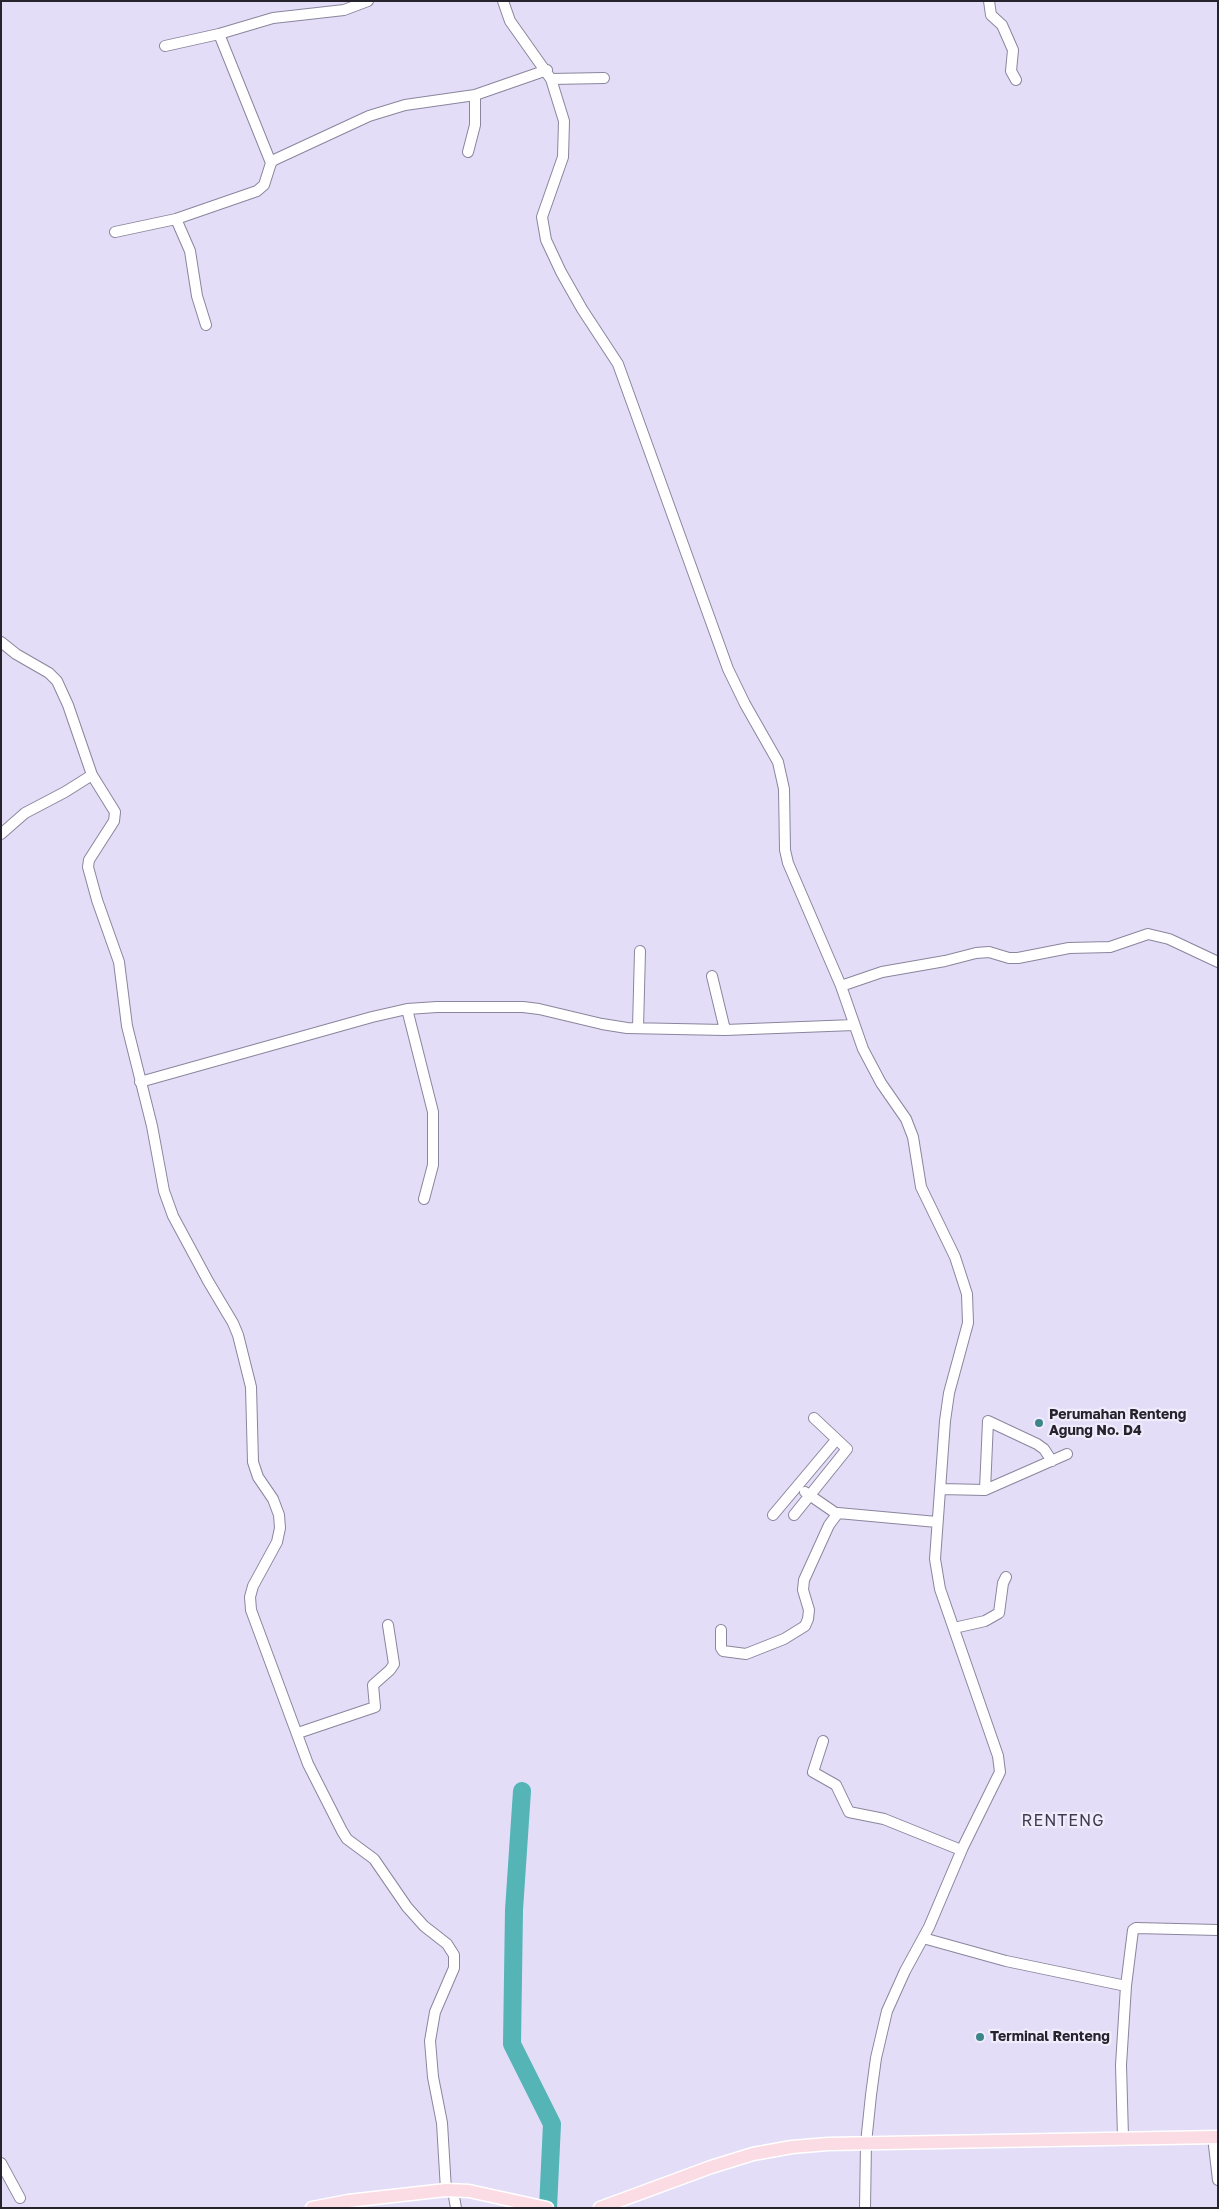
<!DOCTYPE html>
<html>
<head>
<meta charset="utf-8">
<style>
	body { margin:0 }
	#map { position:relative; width:1219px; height:2209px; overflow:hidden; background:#e3ddf7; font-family:"Golos Text",sans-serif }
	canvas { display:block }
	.frame { position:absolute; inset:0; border:2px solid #26232d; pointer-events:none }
</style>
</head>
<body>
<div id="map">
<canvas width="1219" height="2209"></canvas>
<div class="frame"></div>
</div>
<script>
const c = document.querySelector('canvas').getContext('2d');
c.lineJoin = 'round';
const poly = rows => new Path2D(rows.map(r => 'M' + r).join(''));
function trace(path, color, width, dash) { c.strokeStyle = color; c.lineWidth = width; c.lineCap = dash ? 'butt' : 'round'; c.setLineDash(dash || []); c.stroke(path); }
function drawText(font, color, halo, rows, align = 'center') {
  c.font = font + ' "Golos Text",sans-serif'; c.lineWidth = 4.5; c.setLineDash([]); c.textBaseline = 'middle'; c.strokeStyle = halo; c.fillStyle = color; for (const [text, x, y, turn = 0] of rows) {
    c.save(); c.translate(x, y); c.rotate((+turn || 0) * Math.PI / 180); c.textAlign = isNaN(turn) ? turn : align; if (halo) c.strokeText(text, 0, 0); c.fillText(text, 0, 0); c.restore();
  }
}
trace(poly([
	[522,1791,514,1910,512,2044,552,2124,548,2208]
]), '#54b4b6', 18);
const minor = poly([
	[503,1,510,21,551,79,564,121,563,157,542,217,546,240,561,272,582,309,618,364,728,669,745,704,778,762,784,789,785,850,788,863,841,986,863,1049,881,1083,906,1119,913,1137,921,1187,955,1257,967,1294,968,1323,949,1393,945,1421,935,1559,940,1589,998,1756,1000,1772,963,1847,929,1927,905,1971,887,2011,876,2058,871,2095,866,2143,865,2208],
	[989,1,991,15,1002,25,1013,50,1011,71,1016,80],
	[219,34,271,163],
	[165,46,219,34,273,18,344,10,368,1],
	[551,79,604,78],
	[468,152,475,125,475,95],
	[176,219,190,251,197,296,206,325],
	[115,232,176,219,257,191,264,185,271,163,274,160,369,116,405,105,475,95,547,70],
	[1,642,16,654,49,673,57,681,68,705,92,775,115,812,114,821,89,860,88,867,97,900,119,962,127,1026,152,1126,164,1191,173,1216,208,1281,233,1323,238,1335,251,1387,253,1462,258,1477,273,1499,279,1515,280,1528,277,1542,253,1586,250,1597,251,1610,308,1764,342,1831,347,1839,374,1859,407,1907,424,1926,447,1944,454,1955,454,1968,435,2012,430,2041,433,2077,442,2123,446,2190],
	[1,834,25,813,65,792,92,775],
	[712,976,725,1030],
	[841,986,882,972,945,961,976,953,989,952,1009,958,1018,958,1069,948,1110,947,1148,934,1169,939,1218,962],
	[407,1009,433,1112,433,1165,424,1199],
	[638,1028,640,951],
	[140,1082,372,1017,407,1009,437,1007,523,1007,539,1009,602,1024,627,1028,725,1030,854,1025],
	[941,1489,985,1490,1067,1454],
	[985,1490,988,1421,1037,1444,1044,1449,1052,1461],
	[805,1492,837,1514],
	[773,1515,836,1440],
	[794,1515,847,1449,814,1418],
	[954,1628,985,1621,999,1613,1003,1583,1006,1577],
	[721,1630,721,1648,723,1651,746,1654,784,1639,805,1626,808,1619,809,1610,803,1590,804,1580,829,1525,838,1513,937,1522],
	[298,1733,375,1707,373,1685,390,1670,394,1664,388,1625],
	[823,1741,813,1772,836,1785,849,1812,884,1819,961,1850],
	[923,1938,1006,1961,1126,1986],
	[1123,2137,1121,2065,1126,1986,1133,1930,1136,1928,1218,1930],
	[1213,2137,1218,2180],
	[1,2163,20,2198],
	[453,2191,456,2208]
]);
const major = poly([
	[312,2208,348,2201,446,2190,469,2191,547,2208],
	[600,2208,711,2167,753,2154,792,2147,828,2144,1218,2137]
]);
trace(minor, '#8b859d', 12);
trace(major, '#fff', 15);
trace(minor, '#fff', 10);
trace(major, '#fbdce5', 12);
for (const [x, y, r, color] of [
	[1039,1423,5,"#3c8588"],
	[980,2037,5,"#3c8588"]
]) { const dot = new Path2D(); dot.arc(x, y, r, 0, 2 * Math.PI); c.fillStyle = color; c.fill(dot); trace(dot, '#f0ecfc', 2); }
drawText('bold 14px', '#26232d', '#f0ecfc', [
	["Perumahan Renteng",1049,1415],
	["Agung No. D4",1049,1431],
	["Terminal Renteng",990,2037]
], 'left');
c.letterSpacing = '1px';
drawText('16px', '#403b4f', '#f0ecfc', [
	["RENTENG",1063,1821]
]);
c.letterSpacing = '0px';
</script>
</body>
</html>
